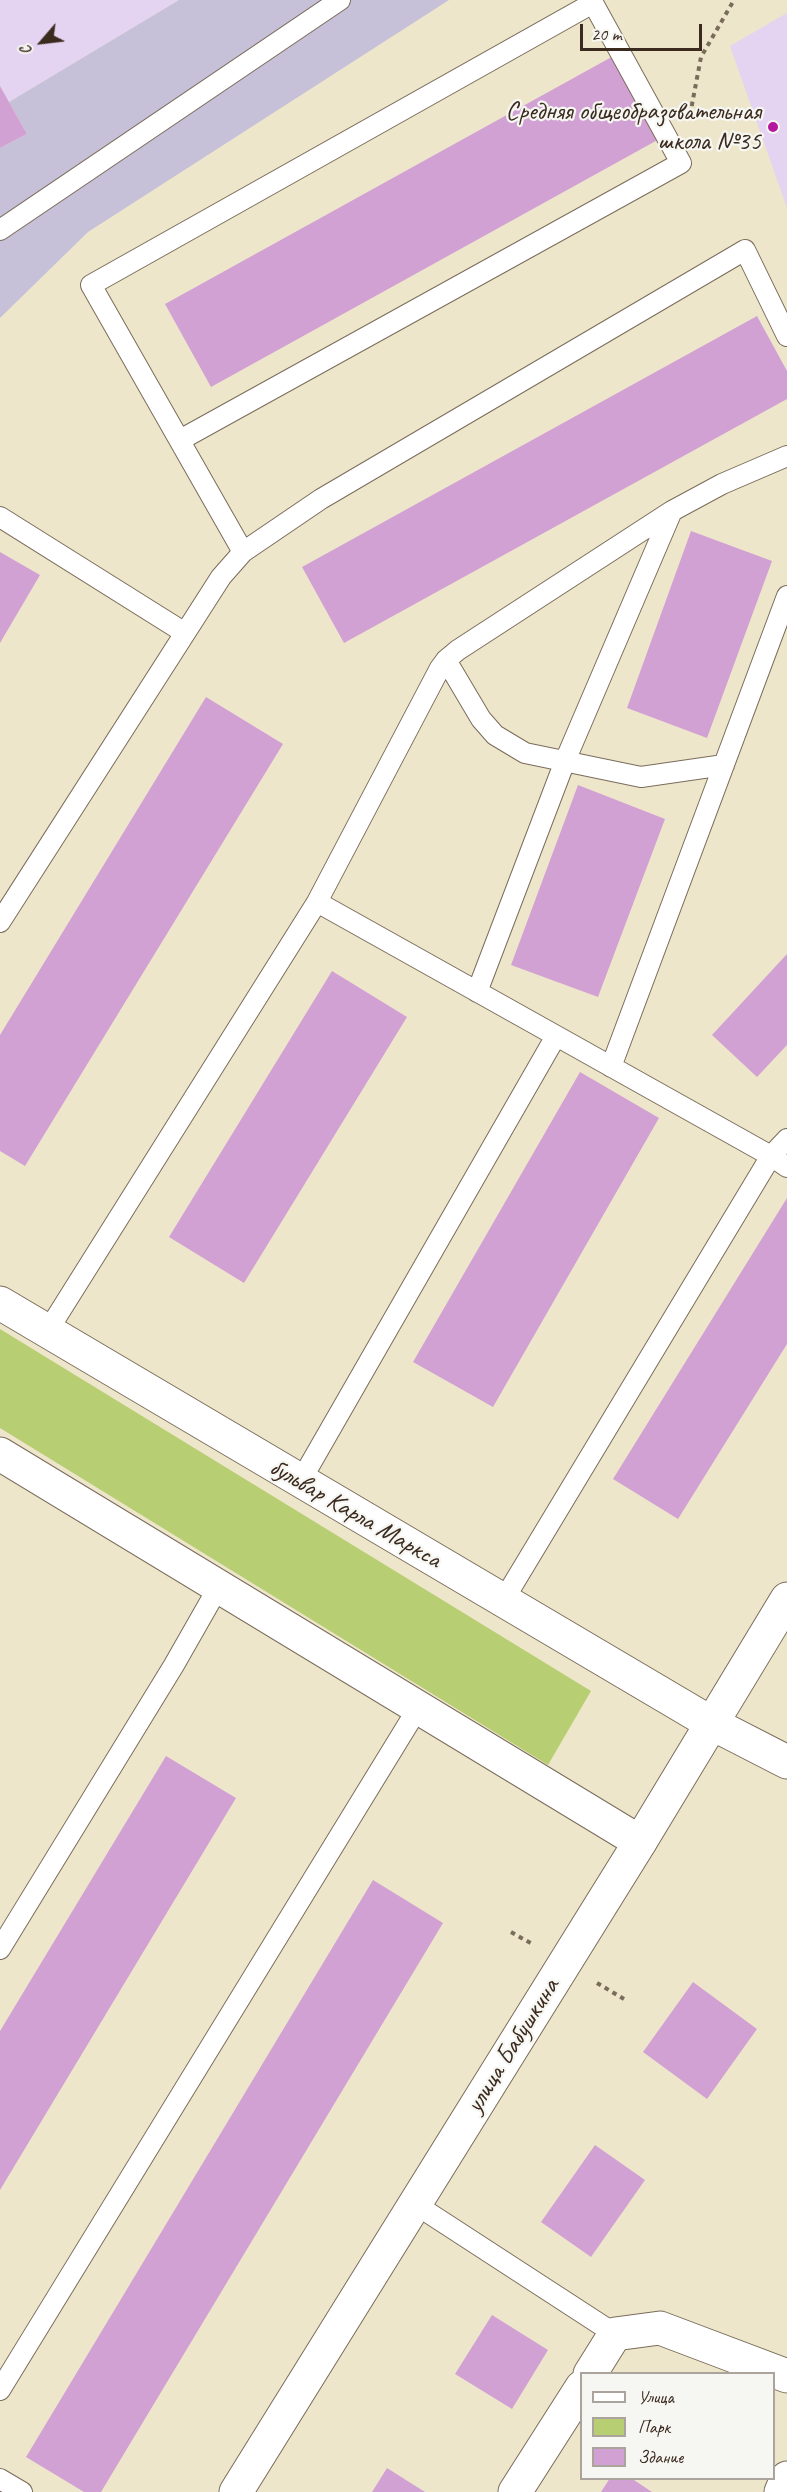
<!DOCTYPE html>
<html>
<head>
<meta charset="utf-8">
<style>
	body { margin:0 }
	#map { position:relative; width:787px; height:2492px; overflow:hidden; background:#eee6cb; font-family:Caveat,sans-serif }
	canvas { display:block }
	.legend { position:absolute; left:580px; top:2372px; width:195px; height:108px; box-sizing:border-box; background:#f6f6f2; border:2px solid #aba49d; margin:0; padding:8px 10px; list-style:none; font-size:18px; color:#3b2a1e }
	.legend li { display:flex; align-items:center; gap:12px; height:30px }
	.legend b { width:30px; border:2px solid #aba49d }
	.north { position:absolute; left:12px; top:12px; width:60px; height:60px; -webkit-text-stroke:4px #f6f6f2; paint-order:stroke; rotate:242deg; font-size:16px; font-weight:700; line-height:24px; text-align:center; color:#3b2a1e }
	.north::after { content:''; display:block; margin:auto; width:21px; height:27px; background:#3b2a1e; clip-path:polygon(50% 0,100% 100%,50% 72%,0 100%) }
	.scale { position:absolute; left:580px; top:24px; width:122px; height:27px; box-sizing:border-box; border:3px solid #3b2a1e; border-top:0; padding-left:8px; font-size:18px; line-height:21px; white-space:nowrap; color:#3b2a1e; -webkit-text-stroke:4px #f6f6f2; paint-order:stroke }
</style>
</head>
<body>
<div id="map">
<canvas width="787" height="2492"></canvas>
<ul class="legend">
<li><b style="height:8px;background:#fff"></b>Улица</li>
<li><b style="height:16px;background:#b8ce73"></b>Парк</li>
<li><b style="height:16px;background:#d2a1d4"></b>Здание</li>
</ul>
<div class="north">С</div>
<div class="scale">20 m</div>
</div>
<script>
const c = document.querySelector('canvas').getContext('2d');
c.lineJoin = 'round';
function fillPath(path, color) { c.fillStyle = color; c.fill(path, 'evenodd'); }
const poly = rows => new Path2D(rows.map(r => 'M' + r).join(''));
function trace(path, color, width, dash) { c.strokeStyle = color; c.lineWidth = width; c.lineCap = dash ? 'butt' : 'round'; c.setLineDash(dash || []); c.stroke(path); }
function drawText(font, color, halo, rows, align = 'center') {
  c.font = font + ' Caveat,sans-serif'; c.lineWidth = 4.5; c.setLineDash([]); c.textBaseline = 'middle'; c.strokeStyle = halo; c.fillStyle = color; for (const [text, x, y, turn = 0] of rows) {
    c.save(); c.translate(x, y); c.rotate((+turn || 0) * Math.PI / 180); c.textAlign = isNaN(turn) ? turn : align; if (halo) c.strokeText(text, 0, 0); c.fillText(text, 0, 0); c.restore();
  }
}
fillPath(poly([
	[0,0,179,0,9,102,0,86],
	[787,13,787,208,730,46]
]), '#e4d3f1');
fillPath(poly([
	[179,0,449,0,88,232,0,318,0,148,27,134,9,102]
]), '#c6c0d9');
fillPath(poly([
	[0,1329,591,1691,548,1765,0,1428]
]), '#b8ce73');
fillPath(poly([
	[617,54,663,137,211,387,165,304],
	[0,86,27,134,0,148],
	[757,316,787,371,787,399,344,643,302,567],
	[691,531,772,561,707,738,627,708],
	[0,552,40,575,0,643],
	[206,697,283,744,25,1166,0,1151,0,1035],
	[578,785,665,819,598,997,511,965],
	[787,954,787,1045,757,1077,712,1035],
	[332,971,407,1017,244,1283,169,1237],
	[580,1072,659,1118,493,1407,413,1362],
	[787,1198,787,1344,678,1519,613,1479],
	[166,1756,236,1798,0,2190,0,2031],
	[373,1880,443,1923,101,2492,84,2492,26,2457],
	[693,1982,757,2029,707,2099,643,2052],
	[595,2145,645,2180,591,2257,541,2222],
	[492,2315,548,2350,512,2409,455,2374],
	[387,2468,425,2492,372,2492],
	[610,2478,631,2478,652,2492,601,2492]
]), '#d2a1d4');
const lane = poly([
	[0,230,340,0],
	[180,440,681,163,593,3,91,285,243,552],
	[0,517,185,633],
	[446,660,481,719,495,735,525,753,641,777,724,765],
	[317,902,771,1156,787,1167],
	[0,922,221,577,243,552,321,499,745,250,787,336],
	[477,992,565,761,672,511],
	[611,1067,787,596],
	[47,1332,317,902,440,668,446,660,458,650,672,511,722,484,787,456],
	[300,1482,556,1036],
	[503,1601,771,1156,787,1139],
	[0,1949,174,1665,219,1586],
	[415,2204,615,2334],
	[0,2390,418,1708],
	[0,2479,22,2492]
]);
const street = poly([
	[711,1723,787,1762],
	[590,2374,615,2334,660,2328,787,2376],
	[515,2492,582,2387],
	[781,2492,787,2478]
]);
const secondary = poly([
	[0,1303,711,1723],
	[0,1454,640,1842]
]);
const primary = poly([
	[236,2492,640,1842,787,1599]
]);
trace(lane, '#7a6c5b', 22);
trace(street, '#7a6c5b', 35);
trace(secondary, '#7a6c5b', 35);
trace(primary, '#7a6c5b', 35);
trace(poly([
	[690,115,701,57,734,0],
	[511,1932,534,1945],
	[597,1983,624,1999]
]), '#7a6c5b', 4, [4.5, 4.5]);
trace(lane, '#fff', 20);
trace(street, '#fff', 33);
trace(secondary, '#fff', 33);
trace(primary, '#fff', 33);
for (const [x, y, r, color] of [
	[773,127,6,"#b5179e"]
]) { const dot = new Path2D(); dot.arc(x, y, r, 0, 2 * Math.PI); c.fillStyle = color; c.fill(dot); trace(dot, '#f6f6f2', 2); }
drawText('26px', '#3b2a1e', '#f6f6f2', [
	["Средняя общеобразовательная",761,112],
	["школа №35",761,142]
], 'right');
drawText('26px', '#3b2a1e', '#f6f6f2', [
	["бульвар Карла Маркса",355,1514,30],
	["улица Бабушкина",513,2046,-58]
]);
</script>
</body>
</html>
